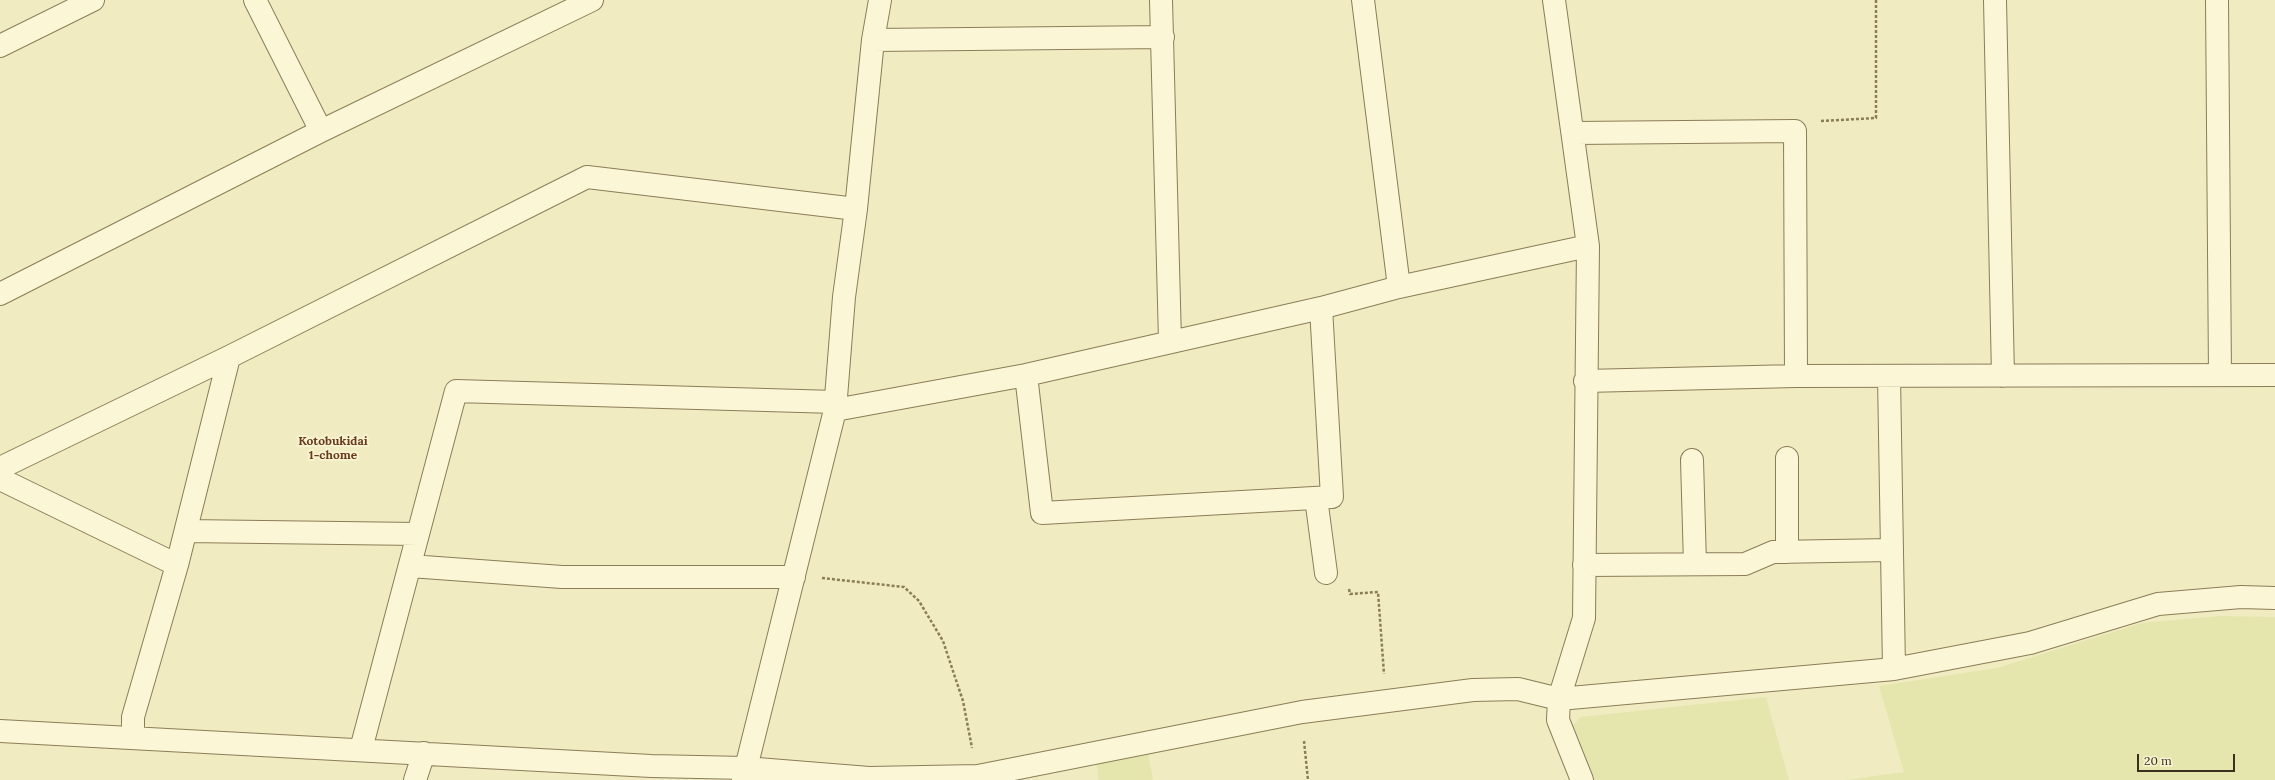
<!DOCTYPE html>
<html>
<head>
<meta charset="utf-8">
<style>
	body { margin:0 }
	#map { position:relative; width:2275px; height:780px; overflow:hidden; background:#f0ebc1; font-family:Lora,serif }
	canvas { display:block }
	.scale { position:absolute; left:2137px; top:754px; width:98px; height:18px; box-sizing:border-box; border:2px solid #3a301d; border-top:0; padding-left:5px; font-size:12px; line-height:14px; white-space:nowrap; color:#3a301d; -webkit-text-stroke:3px #f7f3d1; paint-order:stroke }
</style>
</head>
<body>
<div id="map">
<canvas width="2275" height="780"></canvas>
<div class="scale">20 m</div>
</div>
<script>
const c = document.querySelector('canvas').getContext('2d');
c.lineJoin = 'round';
function fillPath(path, color) { c.fillStyle = color; c.fill(path, 'evenodd'); }
const poly = rows => new Path2D(rows.map(r => 'M' + r).join(''));
function trace(path, color, width, dash) { c.strokeStyle = color; c.lineWidth = width; c.lineCap = dash ? 'butt' : 'round'; c.setLineDash(dash || []); c.stroke(path); }
function drawText(font, color, halo, rows, align = 'center') {
  c.font = font + ' Lora,serif'; c.lineWidth = 4; c.setLineDash([]); c.textBaseline = 'middle'; c.strokeStyle = halo; c.fillStyle = color; for (const [text, x, y, turn = 0] of rows) {
    c.save(); c.translate(x, y); c.rotate((+turn || 0) * Math.PI / 180); c.textAlign = isNaN(turn) ? turn : align; if (halo) c.strokeText(text, 0, 0); c.fillText(text, 0, 0); c.restore();
  }
}
fillPath(poly([
	[2221,616,2275,617,2275,780,1846,780,1904,772,1879,686,1997,668,2142,623],
	[1766,697,1789,780,1595,780,1573,725,1581,717],
	[1148,753,1153,780,1098,780,1097,762]
]), '#e5e6ae');
const minor = poly([
	[255,0,321,131],
	[1161,0,1170,341],
	[1363,0,1399,287],
	[1554,0,1588,246,1584,618,1559,699,1558,720,1582,780],
	[1995,0,2003,376],
	[2217,0,2220,375],
	[873,40,1163,37],
	[0,46,93,0],
	[1574,133,1795,131,1796,376],
	[0,294,321,131,592,0],
	[1026,375,1042,513,1332,497,1321,308],
	[1889,376,1894,669],
	[1585,381,1796,376,2275,375],
	[835,410,1026,375,1321,308,1399,287,1588,246],
	[1692,460,1695,564],
	[0,468,229,357,587,177,856,209],
	[0,479,177,565],
	[1316,498,1326,573],
	[186,531,418,534],
	[1787,552,1787,458],
	[1584,565,1745,564,1773,552,1892,550],
	[410,566,562,577,794,577],
	[0,731,651,766,745,768,869,778,978,776,1302,712,1473,690,1518,689,1559,699,1894,669,2030,643,2158,604,2241,597,2275,598],
	[133,737,133,717,177,565,229,357],
	[361,749,456,391,835,402],
	[415,780,424,753],
	[743,780,835,410,844,297,856,209,873,40,880,0]
]);
trace(minor, '#8b7d58', 24);
trace(poly([
	[1821,121,1876,118,1876,0],
	[822,578,904,587,919,601,943,641,963,701,972,748],
	[1349,589,1350,594,1378,592,1384,674],
	[1304,741,1308,780]
]), '#8b7d58', 2.5, [3, 2]);
trace(minor, '#fbf6d5', 22);
drawText('bold 12px', '#69391a', '#f7f3d1', [
	["Kotobukidai",333,442],
	["1-chome",333,456]
]);
</script>
</body>
</html>
